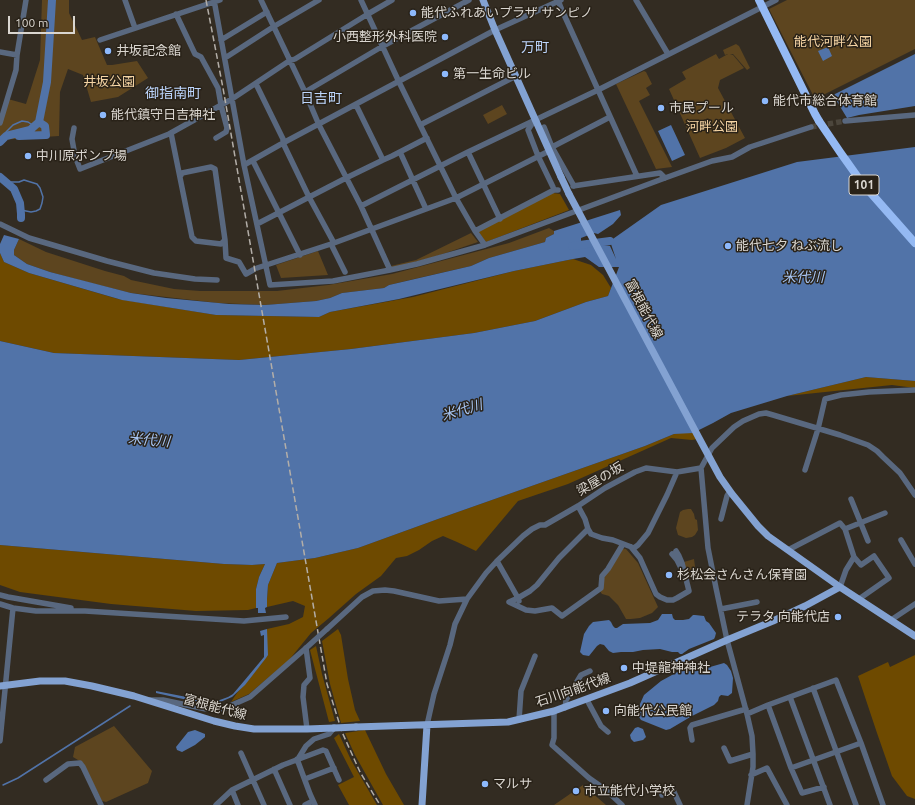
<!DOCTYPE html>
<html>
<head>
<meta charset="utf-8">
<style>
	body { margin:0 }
	#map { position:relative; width:915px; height:805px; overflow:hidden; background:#332c22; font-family:Ubuntu,sans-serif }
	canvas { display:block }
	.scale { position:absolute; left:8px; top:16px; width:67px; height:18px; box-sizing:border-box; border:2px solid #dad6d0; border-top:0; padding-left:5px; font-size:12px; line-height:14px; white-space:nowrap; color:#dad6d0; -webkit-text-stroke:3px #292218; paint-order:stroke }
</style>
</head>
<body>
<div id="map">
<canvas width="915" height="805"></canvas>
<div class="scale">100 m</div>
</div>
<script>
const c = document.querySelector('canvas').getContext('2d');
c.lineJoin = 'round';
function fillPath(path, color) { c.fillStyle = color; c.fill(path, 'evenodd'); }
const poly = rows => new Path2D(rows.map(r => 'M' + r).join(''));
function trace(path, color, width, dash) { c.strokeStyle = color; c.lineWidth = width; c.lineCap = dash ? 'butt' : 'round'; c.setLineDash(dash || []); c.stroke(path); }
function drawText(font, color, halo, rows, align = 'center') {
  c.font = font + ' Ubuntu,"Noto Sans JP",sans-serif'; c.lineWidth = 3; c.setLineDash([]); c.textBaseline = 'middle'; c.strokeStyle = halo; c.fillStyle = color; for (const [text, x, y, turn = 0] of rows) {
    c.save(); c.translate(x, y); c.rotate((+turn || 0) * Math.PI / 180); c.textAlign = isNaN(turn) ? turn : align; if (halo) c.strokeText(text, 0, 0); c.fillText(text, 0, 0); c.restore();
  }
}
fillPath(poly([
	[42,0,69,0,69,13,82,40,95,37,107,65,112,65,137,61,148,78,118,97,91,102,83,75,68,69,60,92,59,136,0,140,0,122,8,99,26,104,40,60],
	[787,0,915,0,915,49,815,99,769,9],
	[736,44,739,46,750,68,747,70,733,54,730,54,733,55,744,68,720,80,718,88,745,138,726,148,700,158,669,89,686,79,682,72,716,54,719,59,728,54,725,55,723,50],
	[644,71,646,72,652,84,646,88,650,95,639,101,672,167,656,169,616,84],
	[502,105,507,114,488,124,483,115],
	[549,228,554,231,554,234,546,238,545,242,489,258,471,266,414,279,389,285,384,288,342,293,330,298,316,301,265,305,218,303,131,293,87,282,50,272,27,264,14,255,14,250,19,239,46,252,105,271,124,276,131,280,174,289,200,291,277,291,328,285,392,274,509,243],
	[471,233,478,242,434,257,392,268,391,266,416,260],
	[318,251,328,275,281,278,276,265],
	[688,509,691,509,694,514,695,519,697,520,698,530,695,535,692,537,686,538,678,535,676,528,680,512,683,510],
	[621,548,626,549,638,563,658,607,652,613,640,618,631,619,626,619,618,605,609,596,602,594,599,590,603,576],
	[694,559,696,574,687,576,684,562],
	[114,726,152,771,148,783,106,802,102,801,83,763,73,757,75,747],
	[583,785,606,805,554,805]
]), '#5d451f');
fillPath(poly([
	[553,193,560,194,569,210,486,242,478,231],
	[0,253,4,262,29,273,118,299,216,315,319,317,330,312,413,297,514,271,573,259,591,265,603,275,611,288,608,296,586,302,535,321,474,333,351,349,239,360,54,353,0,341],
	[866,377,915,381,915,388,892,385,787,396],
	[685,432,693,433,697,439,692,440,671,438,568,484,518,501,476,551,457,542,443,536,432,541,419,550,407,556,396,558,381,576,356,594,329,618,311,633,289,660,249,694,231,702,237,693,262,663,267,652,267,629,289,624,303,617,305,606,293,601,267,607,267,599,268,585,277,563,315,558,358,548,438,519,645,446,674,434],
	[0,545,224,564,252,565,265,564,259,577,256,589,256,608,248,610,196,611,111,604,20,592,0,585],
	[338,629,341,635,348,679,355,710,360,721,341,723,330,684,322,641],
	[316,646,322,674,335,721,329,722,310,650],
	[915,655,915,799,907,796,892,776,877,733,858,676,888,662,890,667],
	[365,730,386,774,404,805,383,805,355,755,345,733],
	[339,734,351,760,377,805,349,805,338,785,354,777,334,738]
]), '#6e4a00');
fillPath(poly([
	[828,47,832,56,823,61,818,51],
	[915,54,915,106,859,115,847,118,833,95],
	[671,125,685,155,672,161,658,131],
	[915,147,915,381,866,377,787,396,731,413,713,423,693,433,674,434,645,446,438,519,358,548,315,558,277,563,268,585,267,599,267,607,265,608,266,613,258,613,258,608,256,608,256,589,259,577,265,564,252,565,224,564,0,545,0,341,54,353,239,360,351,349,474,333,535,321,586,302,608,296,619,267,599,267,585,257,573,259,514,271,399,299,330,312,319,317,216,315,122,300,29,273,4,262,0,253,0,244,4,235,19,239,14,250,14,255,27,264,50,272,131,293,166,298,229,304,265,305,316,301,330,298,342,293,384,288,389,285,471,266,489,258,545,242,546,238,554,234,554,231,620,210,621,215,613,224,598,234,594,233,581,238,581,242,585,246,602,245,610,246,616,259,610,241,661,205,797,162],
	[662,614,672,614,673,618,675,620,683,620,689,619,693,615,695,615,704,616,706,621,709,623,716,633,715,637,714,639,689,649,682,654,680,654,678,652,672,652,660,649,643,650,633,652,621,652,613,653,609,651,604,645,600,644,597,646,589,656,583,655,580,652,584,634,589,626,593,622,609,620,611,622,613,626,615,628,617,628,623,624,650,623,658,620],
	[267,629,268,655,266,658,245,685,232,697,218,703,212,704,183,699,156,693,156,691,202,700,211,700,217,701,228,697,233,694,244,681,264,657,264,635,261,636,260,631],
	[687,663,690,666,696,666,705,668,710,667,724,663,727,665,731,671,733,678,732,693,728,696,721,695,719,697,718,701,714,705,692,716,670,729,666,730,641,720,639,717,638,712,640,704,644,695,661,681,683,669,685,666,685,664],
	[638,727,643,729,646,737,643,740,634,742,631,739,630,735,635,728],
	[195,730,205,734,205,737,195,745,182,752,177,750,176,747,188,732]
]), '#5173a8');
trace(poly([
	[6,136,6,132,13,125,22,121,28,122,34,126],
	[6,182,19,182,24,180,37,184,40,188,43,197,42,203,40,209,36,211,31,212,21,210],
	[3,785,18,778,130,706]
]), '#5173a8', 1.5);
trace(poly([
	[19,136,46,135,45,126,39,122],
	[0,142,6,136,30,130,39,122,47,82,52,0],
	[0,177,14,189,20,203,21,214,21,218],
	[572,246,610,241]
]), '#5173a8', 8);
trace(poly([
	[811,127,845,121]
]), '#4c463c', 5.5, [5.5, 3]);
trace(poly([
	[125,0,135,28],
	[214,0,244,165,270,285,333,281,390,270,417,264,485,245,665,178,712,161,732,157,750,147,811,127],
	[261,0,305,92,319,125,361,206,390,270],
	[361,0,399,82,456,198,475,231,485,245],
	[558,0,561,8,637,176],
	[636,0,668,54],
	[176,14,195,54,201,57,218,88,221,105,227,128,226,132,216,138],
	[100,40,220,0],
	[221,40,267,12],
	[0,52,17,55],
	[225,58,273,27,319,0],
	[256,84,283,139,283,143,309,197,334,243],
	[305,92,383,46,469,0],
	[356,105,383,160],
	[534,121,528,130,538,156,553,187,554,190],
	[845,121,915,115],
	[0,123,16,70,17,55,26,0],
	[420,125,516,76],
	[544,127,552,147],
	[74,128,72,139,75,156,80,169,169,134,232,99,289,61,295,59,368,14,392,0],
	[171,133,192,237,196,241,221,244,225,240,215,169,211,167,182,173,180,177],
	[400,152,426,209],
	[468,152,500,219],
	[253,161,300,255],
	[244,165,283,143,495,30,561,0],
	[573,186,660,173,665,178],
	[574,186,552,147,610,117],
	[361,206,468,152,598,90,776,0],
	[0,224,29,238,107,261,154,273,195,279,217,280],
	[257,224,346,178,383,160,392,156,427,138],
	[475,231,554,190,558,190],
	[225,240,226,258,239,262,246,274,253,270],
	[331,244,345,272],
	[257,268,334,243,456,198,549,151],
	[701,468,708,548,716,588,727,640,747,714,752,736,753,754,753,767,747,805],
	[805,470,818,429,825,399,841,395,869,392,915,390],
	[851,499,868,541],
	[578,506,585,519,588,529,591,534,602,538,613,540,634,548,638,545,648,533,667,495,677,472],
	[721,519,727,496,730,491],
	[845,529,885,513],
	[901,540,915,564],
	[631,547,640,558,656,594,660,597,667,600,673,600,677,598,689,591,682,563,679,556,676,551],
	[788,550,840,523,845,529,854,557,846,570,840,587],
	[672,554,677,560,681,568],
	[854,557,861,565,874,556,889,578,859,599],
	[497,561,518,598,519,601],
	[0,595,8,597,71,608],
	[509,602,526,610,535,611,552,608,562,616,601,588,602,576,608,569,623,544],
	[509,602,518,598,530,591,537,585,559,558,588,529],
	[0,604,13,608,36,611,85,611,244,621,286,617],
	[721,609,757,602],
	[891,620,915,604],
	[327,629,362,597,373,591,385,590,394,591,439,601,467,599],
	[306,648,310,678,304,685,303,697,307,729],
	[813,688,856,805],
	[790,697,830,805],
	[150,700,163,700,206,709,223,709,250,697,306,648],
	[587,700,601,726,608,732],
	[768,705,791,768,802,793,824,787],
	[565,708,566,700,581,675,590,671],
	[554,711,554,738,552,745,589,778,606,790,622,805],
	[747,714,768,705,836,680,861,743,883,805],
	[519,720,521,691,535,656],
	[427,725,434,694,450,645,455,624,467,599,486,573,497,561,523,536,532,529,540,525,545,525,578,506,605,488,635,472,646,468,677,472,701,468,712,448,734,427,743,421,759,414,766,413,773,415,840,435,868,445,877,451,883,457,900,473,915,495],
	[692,740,690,728,692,725,746,709],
	[0,741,13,608],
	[724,748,730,761,753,754],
	[241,753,264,805],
	[297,759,310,794,315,805],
	[298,759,306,746,314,739,329,734,334,728],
	[791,768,861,743],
	[274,769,290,805],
	[751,775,767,768,787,805],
	[305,779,334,768],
	[46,780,68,764,80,763,83,767,101,805],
	[232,790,238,805],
	[662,795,673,790,680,805],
	[216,805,232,790,283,765,323,750,326,751,339,780],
	[305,805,313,801]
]), '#59687f', 5.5);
trace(poly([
	[483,0,495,30,561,177],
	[569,194,699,438,720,477,732,494,758,526,768,536,840,587,915,636],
	[0,686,40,681,65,681,92,686,134,696,214,721,235,726,254,729,307,729,334,728],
	[356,727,508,722,554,711,630,683,727,640,773,621,805,606,840,587],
	[422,805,427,725]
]), '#83a2d2', 7);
trace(poly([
	[759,0,815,114,819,121]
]), '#94b9f3', 8);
trace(poly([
	[206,0,223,88,327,684,342,732,360,772,380,805]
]), '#b3aea8', 1.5, [6, 3]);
trace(poly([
	[306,648,327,629]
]), '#59687f', 5.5);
trace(poly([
	[561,177,569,194],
	[334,728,356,727]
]), '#83a2d2', 7);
trace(poly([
	[819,121,840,152,862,183,915,243]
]), '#94b9f3', 8);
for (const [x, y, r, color] of [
	[413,13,4,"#8db9fc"],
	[445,37,4,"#8db9fc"],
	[108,51,4,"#8db9fc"],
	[445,74,4,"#8db9fc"],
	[765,101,4,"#8db9fc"],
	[661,108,4,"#8db9fc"],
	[103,115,4,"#8db9fc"],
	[28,156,4,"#8db9fc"],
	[728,246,4,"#8db9fc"],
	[669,575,4,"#8db9fc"],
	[838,617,4,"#8db9fc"],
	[624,668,4,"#8db9fc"],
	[606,711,4,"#8db9fc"],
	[485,784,4,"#8db9fc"],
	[576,791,4,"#8db9fc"]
]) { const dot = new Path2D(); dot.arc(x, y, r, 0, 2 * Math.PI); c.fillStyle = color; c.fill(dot); trace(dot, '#292218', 1.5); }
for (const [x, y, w] of [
	[864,185,30]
]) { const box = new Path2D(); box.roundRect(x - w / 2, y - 10, w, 20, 3); c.fillStyle = '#292218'; c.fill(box); trace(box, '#dad6d0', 1); }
drawText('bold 12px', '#dad6d0', null, [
	["101",864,185]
]);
drawText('13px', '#dad6d0', '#292218', [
	["能代ふれあいプラザ サンピノ",421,13],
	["小西整形外科医院",437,37,"right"],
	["井坂記念館",116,51],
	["第一生命ビル",453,74],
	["能代市総合体育館",773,101],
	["市民プール",669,108],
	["能代鎮守日吉神社",111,115],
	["中川原ポンプ場",36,156],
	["能代七夕 ねぶ流し",736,246],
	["杉松会さんさん保育園",677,575],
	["テラタ 向能代店",830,617,"right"],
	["中堤龍神神社",632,668],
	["向能代公民館",614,711],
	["マルサ",493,784],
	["市立能代小学校",584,791]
], 'left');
drawText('13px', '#f6d5a4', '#292218', [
	["能代河畔公園",833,42],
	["井坂公園",109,82],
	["河畔公園",712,127]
]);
drawText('13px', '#dad6d0', '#292218', [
	["富根能代線",644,309,62],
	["梁屋の坂",600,479,-31],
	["石川向能代線",573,690,-19],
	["富根能代線",215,707,15]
]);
drawText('14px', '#bdd6fd', '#292218', [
	["万町",535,47],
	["御指南町",173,93],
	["日吉町",321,98]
]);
drawText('italic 14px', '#a6c4f2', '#292218', [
	["米代川",803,277],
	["米代川",462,410,-17],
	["米代川",149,440,5]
]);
</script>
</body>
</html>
